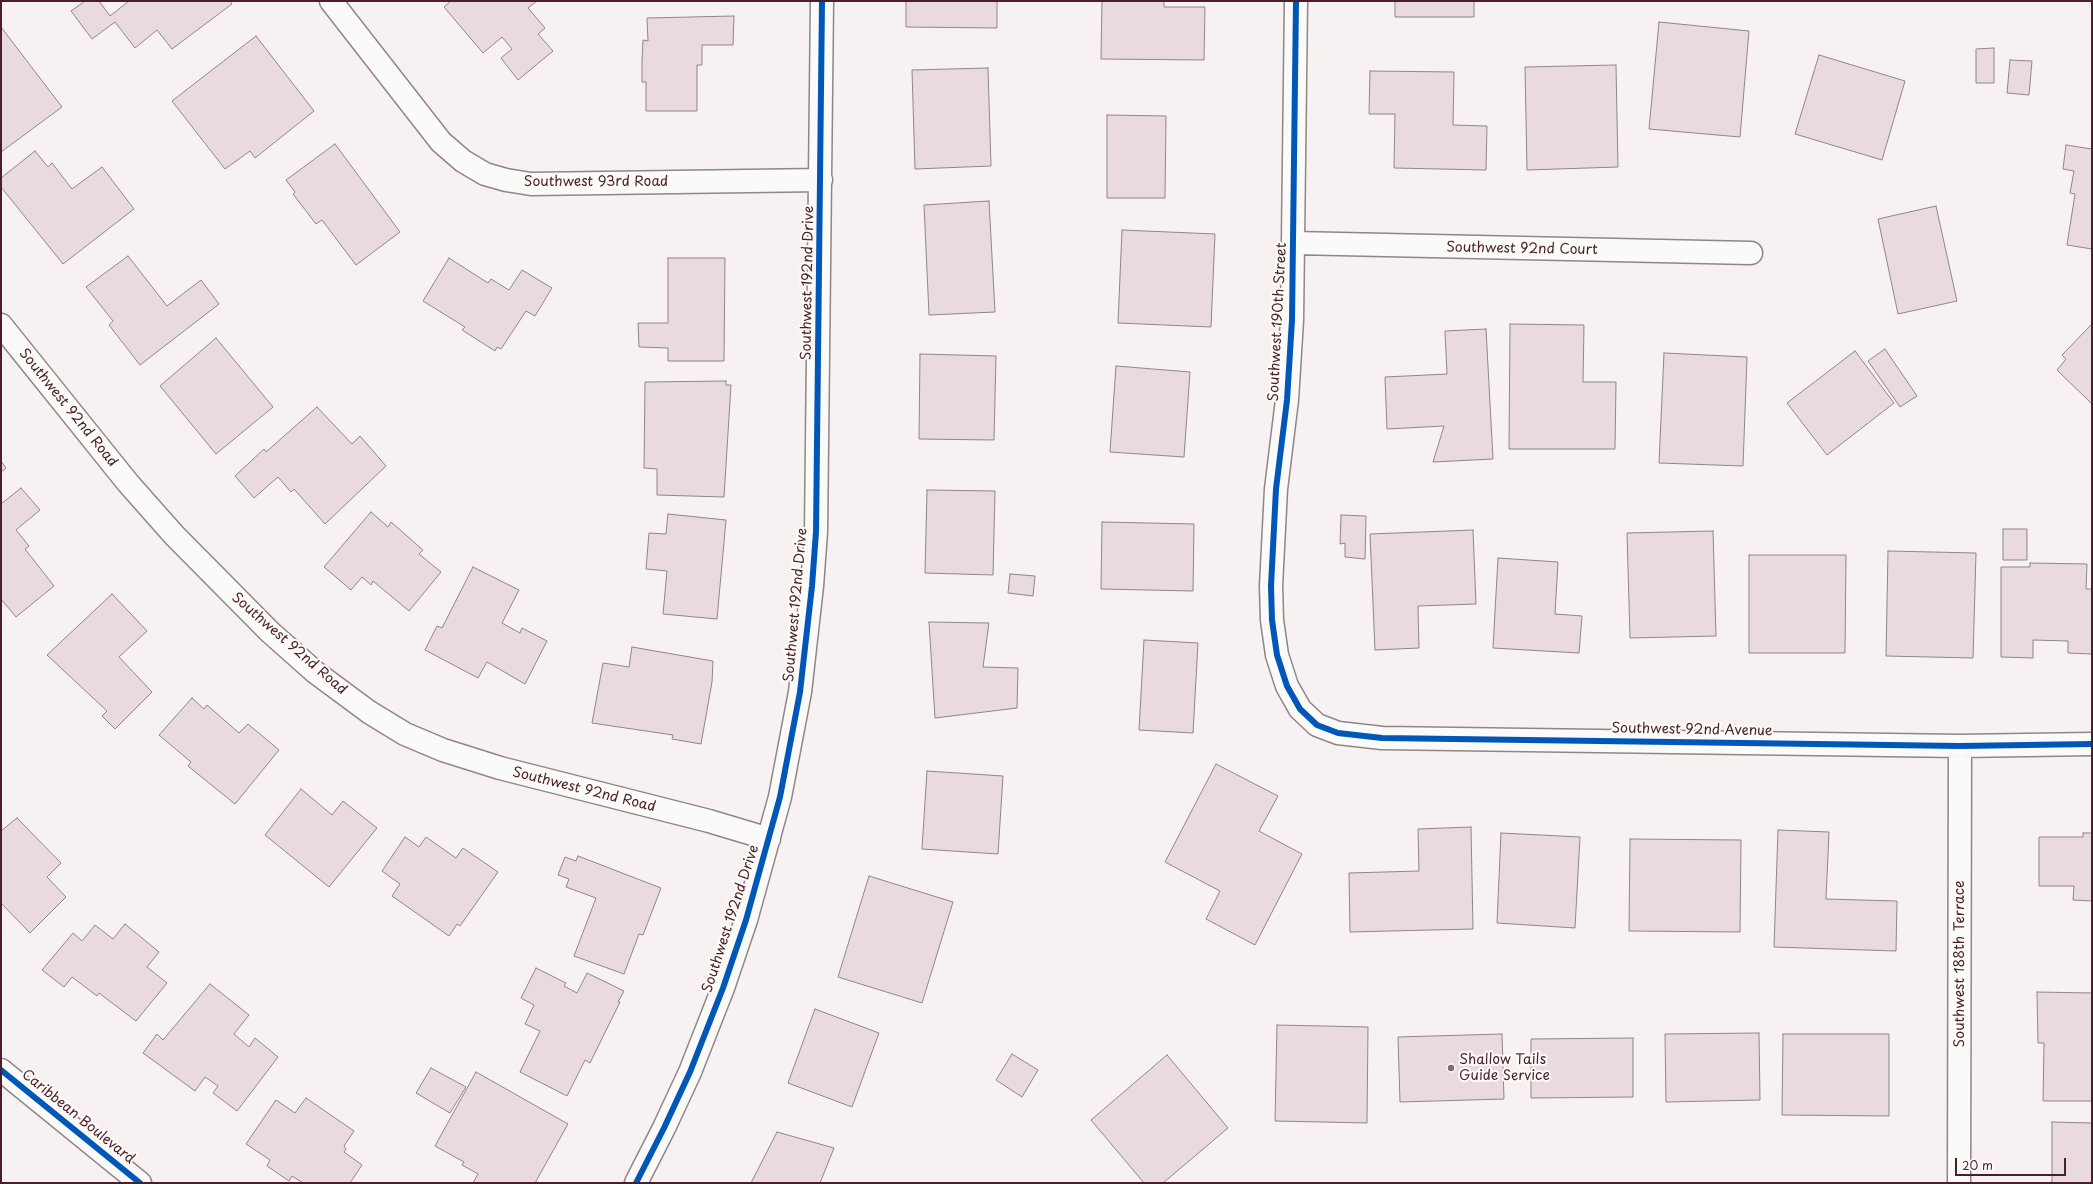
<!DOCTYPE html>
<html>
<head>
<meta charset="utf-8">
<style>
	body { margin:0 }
	#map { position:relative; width:2093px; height:1184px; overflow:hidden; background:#f7f1f2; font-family:"Playpen Sans",sans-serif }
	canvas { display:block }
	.frame { position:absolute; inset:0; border:2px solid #4a1f2b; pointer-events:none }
	.scale { position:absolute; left:1955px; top:1158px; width:111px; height:18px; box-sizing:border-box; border:2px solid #4a1f2b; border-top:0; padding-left:5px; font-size:12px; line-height:14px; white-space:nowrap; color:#4a1f2b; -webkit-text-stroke:3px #fdfcf7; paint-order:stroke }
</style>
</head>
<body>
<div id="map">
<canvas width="2093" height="1184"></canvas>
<div class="frame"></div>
<div class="scale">20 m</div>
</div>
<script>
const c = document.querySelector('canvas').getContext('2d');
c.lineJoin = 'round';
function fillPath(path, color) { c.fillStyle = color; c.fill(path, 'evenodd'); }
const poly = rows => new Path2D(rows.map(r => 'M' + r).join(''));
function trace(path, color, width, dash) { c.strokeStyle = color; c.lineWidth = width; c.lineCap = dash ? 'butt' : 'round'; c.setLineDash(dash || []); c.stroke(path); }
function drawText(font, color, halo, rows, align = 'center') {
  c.font = font + ' "Playpen Sans",sans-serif'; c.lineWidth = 4; c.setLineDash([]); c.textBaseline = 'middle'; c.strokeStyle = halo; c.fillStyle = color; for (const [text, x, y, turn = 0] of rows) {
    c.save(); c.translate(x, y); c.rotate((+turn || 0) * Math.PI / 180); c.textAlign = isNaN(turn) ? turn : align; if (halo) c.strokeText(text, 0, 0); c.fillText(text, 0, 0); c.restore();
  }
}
const building = poly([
	[85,1,99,1,110,16,129,1,230,1,232,4,172,49,157,30,135,48,115,22,92,39,71,11,85,1],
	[451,1,537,1,528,8,545,28,538,34,553,51,518,80,501,58,512,49,502,37,483,53,444,7,451,1],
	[906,1,997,1,997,28,906,27,906,1],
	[1102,1,1164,1,1164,7,1205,7,1204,60,1101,59,1102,1],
	[1395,1,1474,1,1474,17,1395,17,1395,1],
	[734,16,733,45,702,45,702,65,697,65,697,111,646,111,646,82,642,82,642,61,643,40,648,41,647,18,734,16],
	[1659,22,1749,31,1740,137,1649,129,1659,22],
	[1,27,62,107,1,152,1,27],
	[256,36,314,111,255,158,250,151,225,169,172,101,256,36],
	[1994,48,1994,83,1976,83,1976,49,1994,48],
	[1819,55,1905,81,1882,160,1795,134,1819,55],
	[2010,60,2032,61,2029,95,2007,93,2010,60],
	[1616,65,1618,167,1527,170,1525,67,1616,65],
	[988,68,991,166,915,169,912,70,988,68],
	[1370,71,1454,72,1453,125,1487,126,1486,170,1394,168,1395,114,1369,114,1370,71],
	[1107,115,1166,116,1165,198,1107,198,1107,115],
	[335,144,400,232,356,265,322,220,316,224,293,194,295,192,286,180,335,144],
	[2066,145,2092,149,2092,249,2067,245,2075,194,2070,193,2074,171,2063,169,2066,145],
	[35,151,48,167,52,163,72,189,102,167,134,209,63,264,1,187,1,178,35,151],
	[989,201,995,312,929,315,924,205,989,201],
	[1936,206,1957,301,1898,314,1878,219,1936,206],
	[1122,230,1215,234,1211,327,1118,323,1122,230],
	[128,256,167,306,201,280,219,304,140,365,109,325,113,321,86,287,128,256],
	[449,258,488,283,491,279,509,290,522,270,552,288,535,316,526,311,501,349,497,347,495,351,462,330,465,327,423,301,449,258],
	[668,258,725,258,724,361,668,361,668,348,639,347,638,323,668,323,668,258],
	[1510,324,1584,325,1583,382,1616,382,1615,449,1509,449,1510,324],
	[2092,324,2092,404,2057,370,2066,359,2062,355,2092,324],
	[1486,329,1493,459,1433,462,1444,426,1387,429,1385,377,1447,374,1445,331,1486,329],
	[216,338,273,407,216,454,160,386,216,338],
	[1885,349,1917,396,1900,407,1868,361,1885,349],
	[1855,351,1894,403,1827,455,1787,403,1855,351],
	[1664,353,1747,357,1743,466,1659,463,1664,353],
	[920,354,996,356,994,440,919,439,920,354],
	[1116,366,1190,372,1184,457,1110,452,1116,366],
	[726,381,726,385,731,385,724,497,657,495,657,469,644,468,645,382,726,381],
	[317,407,352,444,360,436,386,466,325,524,294,489,291,492,278,477,254,498,235,476,264,449,266,452,317,407],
	[1,461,6,468,1,472,1,461],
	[21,488,40,510,16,530,29,546,25,549,54,586,16,617,1,599,1,504,21,488],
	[927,490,995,491,993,575,925,573,927,490],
	[371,512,388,527,391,522,423,550,419,554,441,572,409,611,373,581,371,585,362,577,351,590,324,567,371,512],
	[668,514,726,520,717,619,663,614,667,571,646,569,649,533,666,534,668,514],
	[1341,515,1366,516,1365,559,1345,557,1345,543,1340,544,1341,515],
	[1102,522,1194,524,1193,591,1101,589,1102,522],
	[2003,529,2027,529,2027,560,2003,560,2003,529],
	[1473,530,1476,604,1418,606,1419,648,1375,650,1370,534,1473,530],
	[1713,531,1716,636,1630,638,1627,533,1713,531],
	[1888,551,1976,553,1973,658,1886,656,1888,551],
	[1749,555,1846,555,1845,653,1749,653,1749,555],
	[1498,558,1558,562,1555,614,1582,616,1579,653,1493,648,1498,558],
	[2030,563,2087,564,2086,589,2092,589,2092,654,2068,653,2068,641,2033,640,2033,658,2001,657,2001,567,2030,567,2030,563],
	[473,567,519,590,502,623,520,633,522,628,547,641,525,684,487,662,478,678,425,650,437,626,442,628,473,567],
	[1010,574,1035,576,1033,596,1008,593,1010,574],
	[112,594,147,631,119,657,152,692,115,729,102,716,107,711,47,655,112,594],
	[929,622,989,623,983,667,1018,668,1017,708,935,718,929,622],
	[1144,640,1198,643,1193,733,1139,730,1144,640],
	[632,647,713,661,712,682,701,744,672,739,673,735,592,723,603,663,629,667,632,647],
	[192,698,204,709,207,705,239,733,248,724,279,750,235,804,188,766,191,762,159,735,192,698],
	[1216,764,1278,796,1259,831,1302,854,1255,945,1206,919,1220,891,1165,862,1216,764],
	[927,771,1003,776,998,854,922,849,927,771],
	[301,789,332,815,343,801,377,828,329,887,265,835,301,789],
	[17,818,61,863,47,877,66,897,30,933,1,903,1,831,17,818],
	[1471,827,1473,929,1350,932,1349,873,1419,871,1418,829,1471,827],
	[1778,830,1829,832,1826,899,1897,901,1896,951,1774,947,1778,830],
	[1501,833,1580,837,1575,928,1497,923,1501,833],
	[2083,833,2092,833,2092,901,2073,900,2074,886,2039,886,2039,837,2083,837,2083,833],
	[405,837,419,847,426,837,456,858,463,848,498,872,460,926,457,924,449,936,392,896,400,884,382,871,405,837],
	[1630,839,1741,840,1740,932,1629,931,1630,839],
	[578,856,661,888,643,935,639,934,624,974,574,956,596,898,566,887,569,879,558,875,565,857,576,861,578,856],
	[869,876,953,902,922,1003,838,977,869,876],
	[125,924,159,952,147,967,167,983,136,1021,99,993,97,996,72,977,64,987,42,970,73,933,82,941,95,925,113,939,125,924],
	[536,968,566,983,564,986,577,993,587,973,624,991,618,1002,620,1002,590,1063,585,1060,567,1096,520,1072,540,1031,525,1024,534,1005,521,998,536,968],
	[210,984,249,1015,234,1034,249,1047,255,1038,278,1057,237,1111,213,1093,218,1086,205,1077,195,1091,143,1053,157,1034,163,1040,210,984],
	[2037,992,2092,993,2092,1101,2043,1101,2044,1043,2038,1043,2037,992],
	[815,1009,879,1033,852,1107,788,1083,815,1009],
	[1277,1025,1368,1027,1367,1123,1275,1121,1277,1025],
	[1759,1033,1760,1100,1666,1102,1665,1034,1759,1033],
	[1502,1034,1504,1099,1400,1102,1398,1037,1502,1034],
	[1783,1034,1889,1034,1889,1116,1782,1115,1783,1034],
	[1633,1038,1633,1097,1531,1098,1531,1039,1633,1038],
	[1012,1054,1038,1070,1022,1097,996,1080,1012,1054],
	[1167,1055,1228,1128,1163,1183,1144,1183,1091,1120,1167,1055],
	[431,1068,466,1087,450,1113,416,1093,431,1068],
	[476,1072,568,1124,535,1183,473,1183,478,1174,462,1165,464,1162,435,1146,476,1072],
	[306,1098,354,1131,344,1146,346,1149,344,1152,362,1165,350,1183,303,1183,292,1176,289,1181,267,1166,270,1160,246,1144,276,1100,295,1113,306,1098],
	[2052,1122,2092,1123,2092,1183,2047,1183,2052,1182,2052,1122],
	[777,1132,834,1148,820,1183,751,1183,777,1132]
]);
fillPath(building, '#e8dae0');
trace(building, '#908588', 1);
const minor = poly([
	[331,1,441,142,463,161,485,174,506,180,531,184,821,180],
	[1296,1,1292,320,1287,400,1276,489,1271,586,1272,620,1277,655,1287,686,1300,709,1317,725,1338,733,1382,738,1960,746,2092,744],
	[1294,243,1751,253],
	[1,325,128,483,174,535,270,632,315,672,369,712,405,734,443,750,500,768,709,821,769,839],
	[1,1070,140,1183],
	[636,1183,664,1128,690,1072,723,988,746,920,780,797,800,692,812,586,816,532,822,1],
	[1959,1183,1960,746]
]);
trace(minor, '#908588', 25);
trace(minor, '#fafaf8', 22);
trace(poly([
	[1296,1,1292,320,1287,400,1276,489,1271,586,1272,620,1277,655,1287,686,1300,709,1317,725,1338,733,1382,738,1960,746,2092,744],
	[1,1070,140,1183],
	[636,1183,664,1128,690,1072,723,988,746,920,780,797,800,692,812,586,816,532,822,1]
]), '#0057b8', 6);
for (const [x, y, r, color] of [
	[1451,1068,4,"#876871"]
]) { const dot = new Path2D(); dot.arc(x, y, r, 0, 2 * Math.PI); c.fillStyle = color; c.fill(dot); trace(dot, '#fdfcf7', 1.5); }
drawText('14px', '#4a1f2b', '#fdfcf7', [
	["Southwest 93rd Road",596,182],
	["Southwest 92nd Court",1522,249,1],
	["Southwest 192nd Drive",808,283,-89],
	["Southwest 190th Street",1278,322,-87],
	["Southwest 92nd Road",68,408,51],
	["Southwest 192nd Drive",796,605,-85],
	["Southwest 92nd Road",289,644,41],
	["Southwest 92nd Avenue",1692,730,1],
	["Southwest 92nd Road",584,790,14],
	["Southwest 192nd Drive",731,919,-72],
	["Southwest 188th Terrace",1960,964,-90],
	["Caribbean Boulevard",78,1117,39]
]);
drawText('14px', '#4a1f2b', '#fdfcf7', [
	["Shallow Tails",1459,1060],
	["Guide Service",1459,1076]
], 'left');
</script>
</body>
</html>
